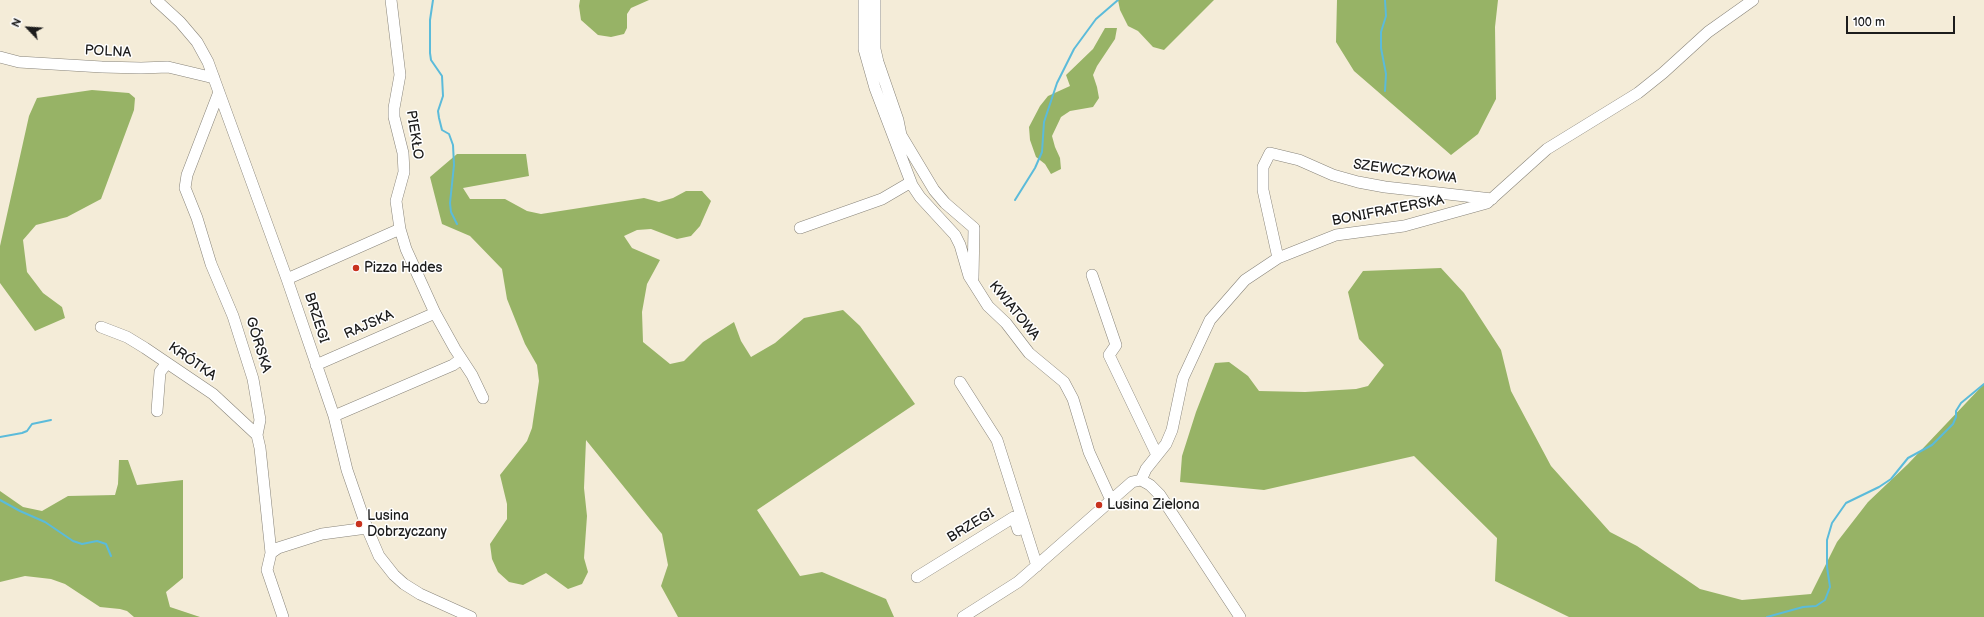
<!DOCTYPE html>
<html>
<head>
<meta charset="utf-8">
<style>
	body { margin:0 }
	#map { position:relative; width:1984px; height:617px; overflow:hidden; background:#f4ecd8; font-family:"Balsamiq Sans",sans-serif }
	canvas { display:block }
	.north { position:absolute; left:8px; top:8px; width:40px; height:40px; -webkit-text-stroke:3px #fff; paint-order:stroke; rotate:295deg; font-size:11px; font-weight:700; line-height:16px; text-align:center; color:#1c1c1c }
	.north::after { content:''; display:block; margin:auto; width:14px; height:18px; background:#1c1c1c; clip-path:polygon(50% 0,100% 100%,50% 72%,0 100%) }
	.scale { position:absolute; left:1846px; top:16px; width:109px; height:18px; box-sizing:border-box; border:2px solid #1c1c1c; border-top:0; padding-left:5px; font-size:12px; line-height:14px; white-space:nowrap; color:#1c1c1c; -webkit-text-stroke:3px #fff; paint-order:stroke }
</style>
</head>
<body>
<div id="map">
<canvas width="1984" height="617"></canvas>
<div class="north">N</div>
<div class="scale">100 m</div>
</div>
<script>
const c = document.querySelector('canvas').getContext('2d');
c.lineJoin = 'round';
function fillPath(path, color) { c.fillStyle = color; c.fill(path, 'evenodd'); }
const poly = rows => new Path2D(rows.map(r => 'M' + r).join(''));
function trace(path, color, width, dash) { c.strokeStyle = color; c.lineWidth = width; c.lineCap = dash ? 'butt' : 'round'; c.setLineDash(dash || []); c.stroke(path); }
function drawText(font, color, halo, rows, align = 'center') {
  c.font = font + ' "Balsamiq Sans",sans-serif'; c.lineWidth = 3; c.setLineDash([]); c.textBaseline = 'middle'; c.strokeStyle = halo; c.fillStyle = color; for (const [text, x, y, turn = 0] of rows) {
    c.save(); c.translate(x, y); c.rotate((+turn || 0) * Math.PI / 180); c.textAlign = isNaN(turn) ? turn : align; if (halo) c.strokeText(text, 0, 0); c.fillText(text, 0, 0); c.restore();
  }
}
fillPath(poly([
	[580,0,649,0,631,8,627,14,627,28,624,34,611,37,598,35,581,20,579,6],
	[1118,0,1214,0,1164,50,1153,47,1138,31,1128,26,1120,10],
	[1337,0,1498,0,1495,27,1496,99,1478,134,1451,155,1354,71,1336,42],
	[1105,28,1117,28,1115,39,1097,66,1093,75,1097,87,1099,98,1093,107,1070,111,1061,117,1052,136,1055,147,1060,158,1061,169,1051,174,1045,164,1036,157,1030,140,1029,127,1040,106,1048,96,1070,86,1066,75,1093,49],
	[92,90,129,93,135,98,134,110,101,199,67,217,36,225,23,240,27,272,43,293,62,307,65,318,35,331,0,283,0,246,29,116,37,98],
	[457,154,526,154,529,176,463,188,470,199,505,199,527,211,541,214,644,198,659,202,673,198,686,191,702,191,711,201,700,226,691,236,677,239,651,229,637,230,624,236,632,248,660,260,647,284,642,312,643,342,670,364,684,361,703,342,734,322,741,341,751,357,775,343,804,318,843,310,860,326,915,404,757,510,800,576,822,572,886,599,894,617,678,617,661,586,668,565,662,534,586,440,584,488,587,516,584,558,588,572,582,584,568,589,546,573,523,585,509,582,498,572,492,559,490,544,507,519,507,504,500,475,527,441,532,428,539,381,537,365,525,344,507,299,502,269,470,236,442,224,430,177],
	[1441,268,1464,293,1501,350,1511,391,1551,466,1610,532,1637,546,1700,589,1742,600,1811,594,1837,542,1868,502,1908,464,1984,384,1984,617,1569,617,1495,581,1497,538,1414,456,1264,490,1180,482,1182,456,1196,412,1215,363,1229,362,1248,376,1259,391,1305,392,1356,389,1368,386,1384,365,1359,339,1348,292,1363,271],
	[119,460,128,460,137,485,183,480,183,578,166,592,170,607,200,617,134,617,127,611,120,609,100,607,65,584,51,579,25,576,0,582,0,491,23,507,42,511,68,496,115,495,118,484]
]), '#97b366');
trace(poly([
	[433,0,430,20,430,53,431,60,442,76,443,96,438,111,439,118,442,130,449,134,453,145,454,165,450,203,451,212,457,224],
	[1385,0,1386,16,1381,32,1381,48,1386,74,1385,91],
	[1015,200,1035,168,1042,152,1044,122,1057,83,1074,49,1096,19,1118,0],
	[0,437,22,433,27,431,32,424,51,420],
	[0,500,20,511,45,522,73,541,82,544,97,541,106,544,111,556],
	[1767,617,1803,607,1816,606,1825,600,1830,587,1827,567,1827,540,1832,523,1846,503,1879,487,1891,479,1908,458,1932,445,1953,424,1956,417,1956,411,1961,403,1984,384]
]), '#5bbbda', 2);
const minor = poly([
	[156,0,180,22,197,42,208,62,287,279,334,416,347,470,367,528,379,556,394,575,404,584,420,594,471,617],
	[391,0,400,75,394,108,394,117,403,153,404,172,396,201,400,229,406,249,435,313,455,349,472,375,483,398],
	[864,0,864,49,875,88,912,185,920,197,955,235,960,245,969,276,988,306,1006,323,1029,353,1064,382,1073,399,1089,452,1111,500],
	[875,0,875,49,878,62,898,120,901,135,934,190,945,203,974,228,973,278],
	[0,57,19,62,102,67,141,68,168,67,214,78],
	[219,92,187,175,185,188,197,218,211,264,233,316,253,379,260,420,257,435,260,448,271,553,267,570,283,617],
	[800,228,882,199,911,182],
	[1278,258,1263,190,1263,167,1270,153,1299,160,1333,175,1358,182,1385,187,1492,199],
	[1092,275,1116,345,1109,355,1157,455],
	[287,279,400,229],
	[101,327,127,337,145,348,213,394,257,435],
	[316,365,435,313],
	[960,382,997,440,1037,566],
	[157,411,160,372,167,363],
	[334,416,453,365,461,359],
	[1141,480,1146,469,1166,444,1172,430,1183,378,1210,320,1245,280,1278,258,1336,235,1404,226,1487,203,1547,149,1638,93,1663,73,1708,32,1753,0],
	[1141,480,1150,485,1160,495,1240,617],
	[271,553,278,548,322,534,367,528],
	[917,577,1014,517,1018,530],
	[963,617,1018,582,1132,482,1141,480]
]);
trace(minor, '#88847a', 12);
trace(minor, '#fff', 11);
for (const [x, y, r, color] of [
	[356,268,4,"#c8321e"],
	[1099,505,4,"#c8321e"],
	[359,524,4,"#c8321e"]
]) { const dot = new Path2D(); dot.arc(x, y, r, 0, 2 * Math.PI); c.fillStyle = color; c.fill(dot); trace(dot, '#fff', 1.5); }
drawText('14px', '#1c1c1c', '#fff', [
	["POLNA",108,52,3],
	["PIEKŁO",414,135,81],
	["SZEWCZYKOWA",1405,172,8],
	["BONIFRATERSKA",1388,211,-11],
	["KWIATOWA",1014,311,51],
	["BRZEGI",316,318,72],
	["RAJSKA",369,325,-24],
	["GÓRSKA",258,345,73],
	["KRÓTKA",192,362,35],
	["BRZEGI",971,526,-31]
]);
drawText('14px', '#1c1c1c', '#fff', [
	["Pizza Hades",364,268],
	["Lusina Zielona",1107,505],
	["Lusina",367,516],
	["Dobrzyczany",367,532]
], 'left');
</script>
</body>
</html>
